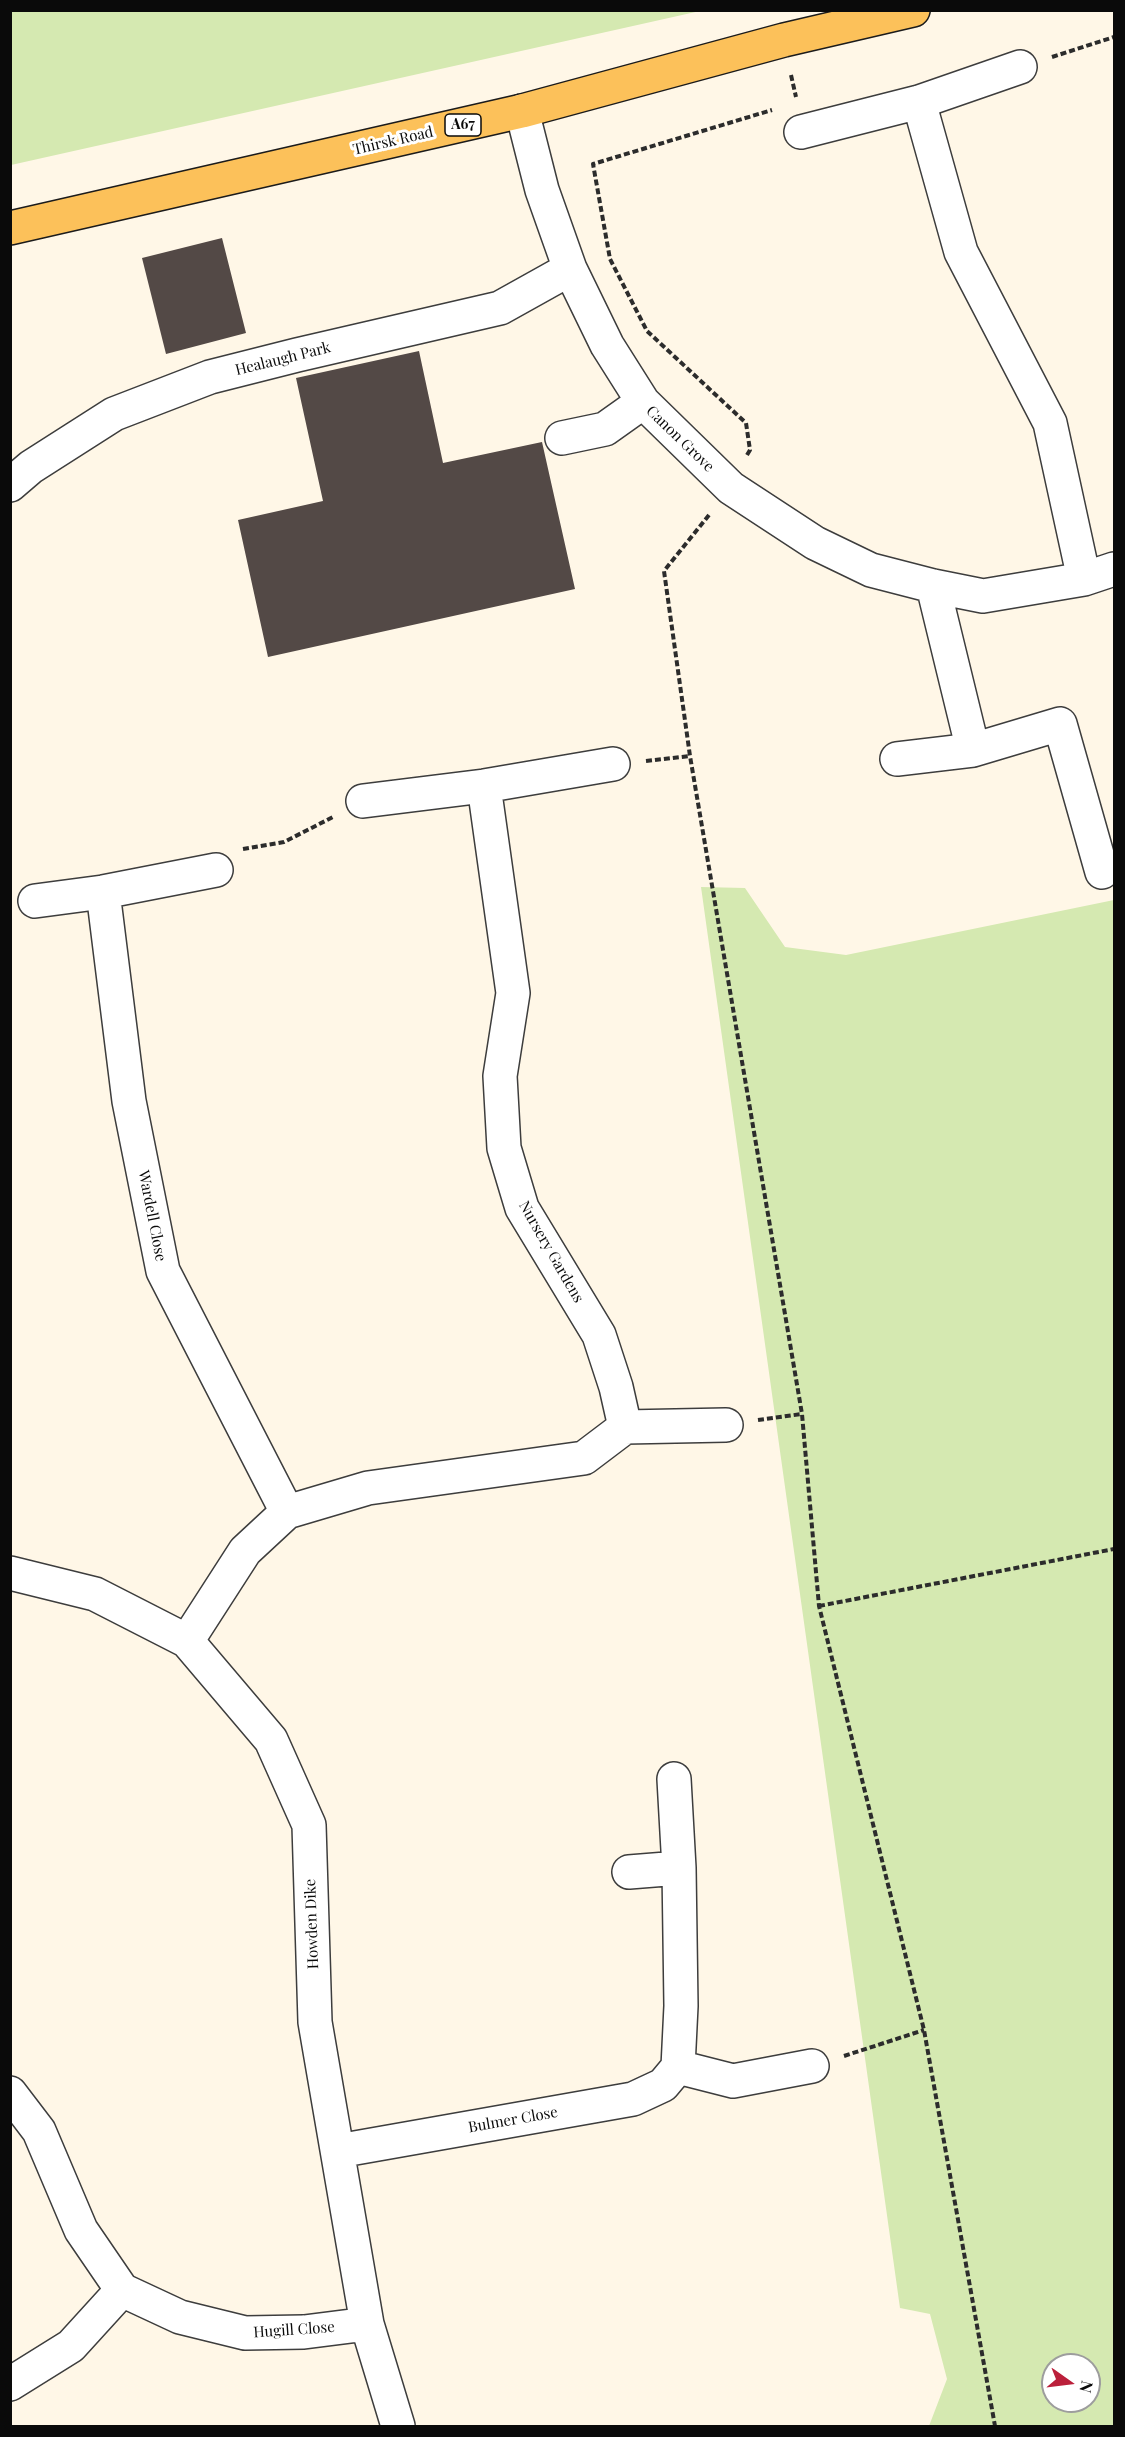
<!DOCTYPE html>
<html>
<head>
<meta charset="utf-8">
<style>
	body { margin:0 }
	#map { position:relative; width:1125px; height:2437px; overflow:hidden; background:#fff7e7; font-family:"Playfair Display",serif }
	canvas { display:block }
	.frame { position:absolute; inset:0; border:12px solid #0a0a0a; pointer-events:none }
	.north { position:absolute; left:1041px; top:2353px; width:60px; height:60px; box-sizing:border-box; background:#fff; border:2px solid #9d9d9d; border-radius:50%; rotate:104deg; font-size:16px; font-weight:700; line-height:24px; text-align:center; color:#0a0a0a }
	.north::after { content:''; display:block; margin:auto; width:21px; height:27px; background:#bb203b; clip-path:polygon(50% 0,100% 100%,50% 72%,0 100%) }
</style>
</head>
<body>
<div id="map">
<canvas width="1125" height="2437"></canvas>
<div class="frame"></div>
<div class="north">N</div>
</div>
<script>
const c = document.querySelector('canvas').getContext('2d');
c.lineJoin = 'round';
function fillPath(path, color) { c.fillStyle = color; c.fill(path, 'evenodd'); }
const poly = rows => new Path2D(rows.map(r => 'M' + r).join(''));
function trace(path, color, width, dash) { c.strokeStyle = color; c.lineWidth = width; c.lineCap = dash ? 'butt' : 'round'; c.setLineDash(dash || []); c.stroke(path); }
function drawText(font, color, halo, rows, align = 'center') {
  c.font = font + ' "Playfair Display",serif'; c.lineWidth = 6; c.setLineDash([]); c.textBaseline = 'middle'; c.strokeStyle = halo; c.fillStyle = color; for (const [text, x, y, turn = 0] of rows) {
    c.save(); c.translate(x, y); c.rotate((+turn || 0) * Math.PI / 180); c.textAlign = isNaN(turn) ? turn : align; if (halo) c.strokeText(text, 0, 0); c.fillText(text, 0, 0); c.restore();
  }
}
fillPath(poly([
	[11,10,700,10,700,11,11,165],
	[701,887,745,888,785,947,846,955,1114,900,1114,2426,929,2426,947,2379,930,2314,900,2308],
	[1053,2365,1089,2365,1089,2401,1053,2401]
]), '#d5e9b1');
fillPath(poly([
	[222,238,246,333,166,354,142,258],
	[419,351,443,463,542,442,575,589,268,657,238,520,323,501,296,378]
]), '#534946');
const minor = poly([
	[919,102,961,252,1050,423,1084,579],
	[522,111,542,190,570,269,607,345,643,402,731,488,815,543,871,570,933,586,983,596,1084,579,1114,569],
	[801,132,919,102,1020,67],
	[562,438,605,429,643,402],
	[10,485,31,467,114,414,210,377,297,355,500,308,570,269],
	[933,586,973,750],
	[897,759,973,750,1060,724,1102,872],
	[363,801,484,786,613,764],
	[103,892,129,1101,163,1271,287,1512],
	[35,901,103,892,216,870],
	[625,1427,726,1425],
	[10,1573,95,1594,187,1641,271,1740,309,1825,315,2022,367,2324,398,2426],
	[187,1641,245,1551,287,1512,368,1488,584,1458,625,1427,616,1387,599,1335,522,1208,504,1148,500,1076,513,993,484,786],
	[629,1872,679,1868],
	[678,2067,733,2081,812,2066],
	[10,2093,39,2131,81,2230,122,2290,180,2317,245,2333,304,2332,367,2324],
	[338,2151,633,2099,663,2085,678,2067,681,2006,679,1868,674,1779],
	[10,2384,71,2346,122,2290]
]);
const major = poly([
	[10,228,522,111,784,40,913,10]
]);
trace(minor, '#3d3d3d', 36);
trace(major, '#1b1b1b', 36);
trace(poly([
	[1052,57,1114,37],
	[791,75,796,97],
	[747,455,750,450,746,423,647,331,610,259,593,164,772,110],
	[709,515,664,571,690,756,802,1414,819,1606,924,2030,995,2426],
	[646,761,690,756],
	[243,849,284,842,333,817],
	[758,1420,802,1414],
	[819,1606,1114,1549],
	[844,2056,924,2030]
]), '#2c2c2c', 4, [6, 3]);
trace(minor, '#fff', 33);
trace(major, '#fcc15a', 33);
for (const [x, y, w] of [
	[463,125,36]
]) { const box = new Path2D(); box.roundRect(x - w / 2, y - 11, w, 22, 4.5); c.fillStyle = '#fff'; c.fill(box); trace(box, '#0a0a0a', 1.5); }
drawText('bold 14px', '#0a0a0a', null, [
	["A67",463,125]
]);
drawText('15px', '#0a0a0a', '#fff', [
	["Thirsk Road",393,141,-13],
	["Healaugh Park",283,359,-14],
	["Canon Grove",680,439,44],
	["Wardell Close",152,1216,79],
	["Nursery Gardens",551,1252,60],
	["Howden Dike",312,1924,-92],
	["Bulmer Close",513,2120,-10],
	["Hugill Close",294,2330,-4]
]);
</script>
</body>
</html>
